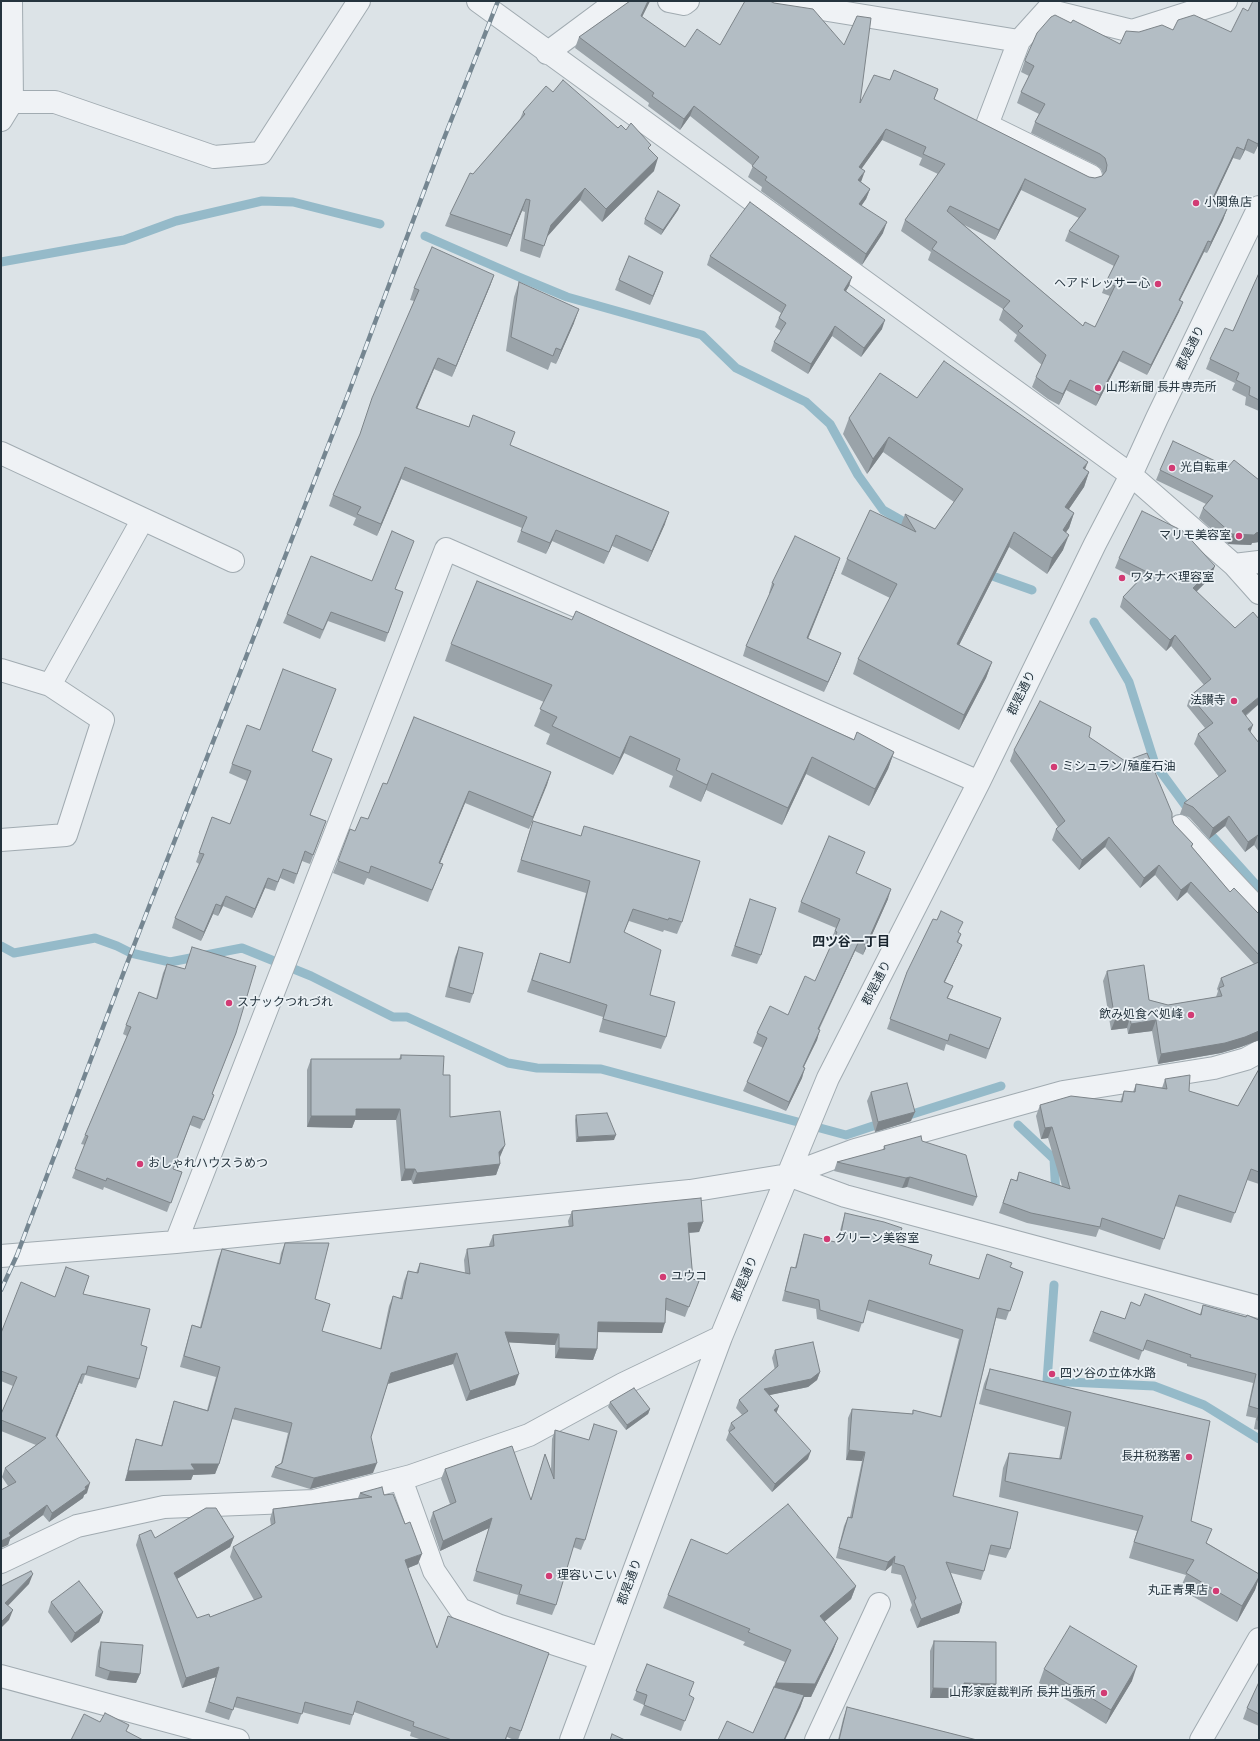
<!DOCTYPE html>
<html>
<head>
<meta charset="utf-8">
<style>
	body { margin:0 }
	#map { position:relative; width:1260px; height:1741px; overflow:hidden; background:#dce3e7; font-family:"Fira Sans Condensed",sans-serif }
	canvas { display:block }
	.frame { position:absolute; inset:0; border:2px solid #25343e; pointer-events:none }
</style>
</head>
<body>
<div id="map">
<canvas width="1260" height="1741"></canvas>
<div class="frame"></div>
</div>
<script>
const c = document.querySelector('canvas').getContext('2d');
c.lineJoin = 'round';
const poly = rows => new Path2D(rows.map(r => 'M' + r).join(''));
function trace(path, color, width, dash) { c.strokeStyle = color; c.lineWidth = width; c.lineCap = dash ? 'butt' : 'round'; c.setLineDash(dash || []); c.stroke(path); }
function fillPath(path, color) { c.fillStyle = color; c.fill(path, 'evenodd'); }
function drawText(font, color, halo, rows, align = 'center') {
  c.font = font + ' "Fira Sans Condensed","Noto Sans JP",sans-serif'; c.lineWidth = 3.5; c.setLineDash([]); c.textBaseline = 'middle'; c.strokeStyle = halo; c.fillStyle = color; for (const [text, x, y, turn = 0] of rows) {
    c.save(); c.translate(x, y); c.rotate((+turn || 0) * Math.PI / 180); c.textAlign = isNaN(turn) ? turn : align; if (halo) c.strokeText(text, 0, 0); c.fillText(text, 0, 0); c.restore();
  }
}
trace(poly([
	[425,236,519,277,567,297,702,335,736,368,806,402,830,424,858,475,883,510,913,527],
	[1,262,124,240,176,221,262,201,293,202,380,224],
	[984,573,1032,590],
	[1094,622,1129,682,1155,764,1191,813],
	[1204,827,1259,888],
	[1,946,14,953,95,938,117,946,131,953,170,962,242,948,311,976,393,1017,407,1017,508,1063,537,1068,601,1069,846,1135,885,1122],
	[903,1117,1001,1086],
	[1018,1125,1054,1159,1056,1196],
	[1054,1285,1047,1381,1154,1386,1204,1405,1259,1439]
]), '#95bac9', 9);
const minor = poly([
	[11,1,12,102],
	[478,1,1131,475,1234,565,1259,593],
	[669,1,684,4,688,1],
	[772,1,1019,41],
	[547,53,617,1],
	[1,120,12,102,55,102,214,157,261,153,359,1],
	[1091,176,987,125,1019,41,1047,10,1132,31,1226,1],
	[1,453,233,561],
	[1234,565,1259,562],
	[1,670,50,685,103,720,66,835,1,840],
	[50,685,143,519],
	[1180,826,1259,910],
	[788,1175,845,1196,1259,1307],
	[176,1242,446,549,979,782],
	[1,1256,176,1242,690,1191,788,1175,855,1150,1063,1092,1214,1068,1246,1059,1259,1052],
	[401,1479,434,1571,460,1609,500,1626,601,1659],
	[1,1562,77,1526,164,1507,314,1501,411,1476,529,1435,623,1384,721,1337],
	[1,1676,238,1740],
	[571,1740,721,1337,828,1078,979,782,1095,544,1131,475,1157,418,1259,207],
	[816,1740,879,1604],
	[1201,1740,1259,1639]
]);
trace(minor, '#a1abb1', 24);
trace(minor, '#eff2f5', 22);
const rail = poly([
	[1,1290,17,1255,131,953,349,392,441,146,498,1]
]);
trace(rail, '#758691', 4.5);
trace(rail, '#ebf1f5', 3, [9]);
fillPath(poly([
	[630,1,650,1,642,17,685,47,720,45,860,103,890,80,938,89,934,100,1089,177,1095,178,1102,176,1103,174,1101,169,1096,165,1031,133,1035,122,1039,114,1017,103,1021,92,1029,76,1021,72,1025,60,1259,143,1254,154,1245,150,1240,160,1233,158,1212,203,1227,209,1223,220,1207,253,1204,252,1180,300,1183,302,1179,312,1147,375,1119,361,1096,406,1066,390,1059,405,1048,399,1032,387,1036,377,1042,365,1014,341,1017,335,999,320,1003,309,928,260,931,252,901,231,905,220,938,174,919,165,922,158,882,140,861,169,861,182,870,189,866,199,861,206,883,233,862,265,761,191,762,187,748,177,753,166,690,116,680,130,648,106,649,103,575,48,579,37],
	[1021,190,1079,218,1069,231,1065,241,1114,266,1106,282,1102,293,1110,296,1095,327,1083,326,964,225,995,240],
	[553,92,618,128,626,130,650,150,654,171,602,222,580,200,547,236,540,258,520,251,525,212,522,211,507,247,445,226,450,214,473,174,520,119,523,112],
	[680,205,678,210,661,235,644,224,645,219],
	[710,256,849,286,846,291,882,329,861,357,832,336,808,374,771,351,774,342,781,331,775,327,781,313,707,265],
	[663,272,650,305,615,290,619,280],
	[1259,273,1259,411,1245,405,1246,397,1232,390,1235,383,1206,369,1210,359,1233,331],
	[494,275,490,286,452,377,434,369,417,409,510,446,665,524,648,562,612,546,604,564,552,541,546,554,517,542,522,528,401,479,377,536,353,525,356,518,329,506,333,495,359,437,414,301,410,300,414,288],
	[519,282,574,323,556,364,551,362,548,370,506,351,514,297],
	[917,398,1085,469,1089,472,1084,487,1069,509,1074,513,1069,528,1066,532,1063,550,1047,574,1009,547,959,645,992,662,986,678,959,730,853,674,858,659,890,598,841,574,847,559,901,525,905,514,935,529,954,502,883,452,867,474,843,434,849,418],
	[1228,467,1259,480,1259,542,1252,543,1251,545,1228,544,1199,518,1203,508,1206,504,1156,480,1160,470],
	[1119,558,1211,577,1196,592,1259,704,1246,716,1250,732,1259,743,1259,852,1254,845,1245,852,1225,826,1209,839,1189,817,1180,814,1184,803,1219,777,1194,744,1198,734,1205,728,1187,706,1190,696,1204,685,1171,646,1166,651,1120,607,1123,597,1139,580,1115,568],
	[837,567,808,639,841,653,837,663,824,692,743,656,746,646,770,593,769,593,772,583],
	[372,581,403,592,385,642,328,621,320,639,283,623,287,614],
	[451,644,854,740,894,752,888,769,869,806,806,774,782,825,706,790,701,802,669,787,673,776,624,753,613,775,546,744,550,734,534,726,544,702,445,661],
	[1089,737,1172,819,1174,824,1193,844,1192,847,1230,892,1258,913,1259,913,1259,1040,1241,1047,1221,1053,1158,1064,1152,1031,1128,1034,1127,1028,1111,1030,1103,981,1107,971,1149,1000,1168,1005,1216,997,1218,991,1217,989,1221,978,1254,964,1187,892,1177,901,1155,875,1140,888,1105,847,1079,870,1052,840,1056,829,1058,827,1010,761,1014,750],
	[313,751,311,815,326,821,310,864,302,861,294,884,280,878,275,891,265,888,252,918,223,906,218,916,213,914,201,941,172,928,175,918,199,864,196,862,212,817,230,824,247,781,229,773,232,764],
	[551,772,529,829,465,803,440,863,443,864,428,902,367,878,364,885,333,873,338,861,355,831,368,819,387,784],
	[533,821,581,836,584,826,682,922,677,934,664,930,663,932,629,921,624,932,650,995,666,1037,661,1049,599,1032,603,1017,527,992,540,953,569,963,586,893,517,872,529,833],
	[861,861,856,873,888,899,863,955,855,951,819,1030,817,1040,804,1067,802,1078,786,1111,743,1091,747,1082,763,1048,753,1043,757,1033,788,1015,815,981,833,941,831,940,836,928,798,912,801,902],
	[750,899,761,955,757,964,731,956],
	[959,933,961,934,958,943,958,954,945,982,953,986,948,998,1001,1018,986,1059,946,1044,944,1051,887,1029,907,972],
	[192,947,236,1033,212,1094,214,1095,200,1129,190,1125,173,1169,182,1172,167,1212,104,1187,103,1190,72,1178,85,1145,81,1144,85,1135,127,1036,123,1034,126,1025,156,999,163,973,167,964,185,969],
	[459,947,473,994,470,1003,445,997,455,957],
	[401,1055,443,1075,450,1117,505,1145,499,1158,500,1164,496,1175,413,1184,411,1180,401,1181,396,1120,355,1120,352,1128,307,1127,307,1070,311,1059,399,1059],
	[1259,1069,1259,1184,1247,1180,1231,1223,1175,1206,1160,1250,1099,1229,1096,1237,1027,1223,999,1213,1011,1179,1016,1181,1019,1172,1062,1186,1048,1138,1041,1139,1036,1116,1040,1105,1120,1102,1124,1091,1133,1092,1136,1084,1162,1088,1165,1079,1189,1091,1238,1106],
	[871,1092,911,1121,875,1132,867,1101],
	[576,1115,614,1140,576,1142,575,1120],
	[922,1141,977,1197,973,1206,907,1187,902,1188,834,1171,837,1162,883,1150,884,1146],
	[572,1211,703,1222,699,1232,689,1233,693,1279,699,1281,685,1317,666,1310,662,1333,597,1332,597,1349,593,1360,555,1358,555,1345,508,1342,515,1385,466,1401,453,1364,388,1383,371,1437,373,1473,310,1489,271,1477,275,1467,281,1463,288,1433,232,1419,219,1464,215,1474,193,1475,191,1480,125,1481,133,1449,136,1439,161,1446,171,1411,174,1401,207,1410,216,1377,180,1367,189,1335,192,1325,200,1327,218,1259,222,1249,279,1264,281,1253,285,1243,315,1299,322,1331,380,1349,389,1306,393,1296,400,1298,404,1281,408,1271,416,1273,420,1263,465,1273,464,1260,467,1249,490,1247,489,1245,493,1235,569,1227,568,1221],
	[845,1213,897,1244,929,1264,978,1279,1010,1267,1023,1272,1006,1320,996,1318,953,1496,1010,1549,1006,1558,988,1554,984,1571,981,1580,951,1573,962,1603,959,1613,917,1628,910,1610,912,1605,901,1575,891,1573,892,1565,885,1571,836,1558,844,1526,848,1517,850,1517,862,1461,846,1460,848,1418,852,1409,912,1414,913,1410,940,1417,959,1339,866,1310,859,1332,817,1319,816,1309,782,1301,788,1277,791,1267,795,1268,801,1244,804,1234,837,1243,842,1223],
	[83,1294,141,1345,139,1379,136,1388,85,1375,82,1384,79,1383,57,1437,87,1493,84,1495,83,1498,49,1522,43,1515,10,1539,8,1545,8,1486,2,1477,5,1468,36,1445,1,1431,1,1414,13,1386,1,1381,1,1333,55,1297],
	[1203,1305,1259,1320,1259,1430,1254,1429,1256,1418,1246,1416,1253,1383,1187,1366,1187,1364,1143,1349,1139,1360,1089,1341,1101,1311,1125,1319,1140,1306,1200,1314],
	[775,1350,820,1372,817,1380,808,1387,769,1395,779,1406,776,1413,808,1459,772,1492,726,1440,729,1432,728,1431,731,1423,742,1415,736,1408,739,1400,775,1370,772,1358],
	[990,1369,1210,1421,1191,1521,1207,1543,1259,1574,1259,1578,1255,1590,1237,1622,1180,1589,1186,1575,1129,1558,1137,1531,999,1497,1003,1468,1009,1453,1059,1459,1065,1427,979,1404,984,1384],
	[610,1402,650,1409,648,1414,626,1430,608,1407],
	[594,1424,585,1540,581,1550,573,1547,556,1605,552,1615,516,1604,518,1595,473,1581,489,1528,440,1551,430,1521,433,1512,450,1504,441,1479,445,1469,531,1499,545,1454,551,1470,552,1439,555,1430,589,1440],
	[360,1493,384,1495,418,1564,408,1568,437,1648,549,1653,518,1740,514,1740,507,1737,506,1740,422,1740,410,1736,411,1732,354,1712,350,1725,302,1712,298,1724,234,1707,229,1720,205,1712,216,1677,182,1688,136,1545,139,1535,155,1538,234,1537,230,1547,177,1579,197,1618,210,1617,254,1600,230,1557,233,1547,271,1526,270,1519,273,1509,358,1498],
	[727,1554,856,1586,851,1599,824,1621,838,1638,833,1651,811,1697,804,1697,800,1708,753,1733,785,1662,743,1645,745,1642,663,1608,668,1595],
	[51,1602,103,1612,99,1622,71,1643,48,1612],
	[934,1641,996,1684,992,1693,963,1693,961,1698,930,1698,930,1651],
	[101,1642,140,1674,136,1683,107,1680,95,1676,98,1651],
	[647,1664,689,1695,690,1707,681,1731,640,1715,644,1705,633,1700],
	[1044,1669,1132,1681,1106,1724,1039,1683],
	[1259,1682,1259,1726,1243,1719,1247,1708],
	[847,1707,977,1740,838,1740,843,1719]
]), '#9aa3a9');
fillPath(poly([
	[648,1,650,1,637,27,641,16],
	[694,106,690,116,680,130,684,119],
	[886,129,882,140,855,178,859,167],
	[1248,139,1245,150,1240,160,1244,150],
	[1259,140,1259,143,1254,154,1258,144],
	[1237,147,1233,158,1207,213,1211,202],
	[658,158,654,171,602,222,606,209],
	[865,171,861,182,854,191,858,180],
	[1025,179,1021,190,995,240,999,230],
	[585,188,580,200,547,237,551,225],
	[870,189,866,199,855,215,859,204],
	[526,199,522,211,507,247,511,235],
	[680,205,678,210,661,235,663,230],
	[1227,209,1223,220,1207,253,1211,242],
	[887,222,883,233,862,265,866,254],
	[1208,241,1204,252,1175,310,1179,300],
	[663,272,660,281,650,305,653,296],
	[494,275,490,286,452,377,456,366],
	[852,277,849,286,841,299,844,290],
	[1183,302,1179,312,1147,375,1151,365],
	[579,309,574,323,556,364,561,350],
	[885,320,882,329,861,357,864,348],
	[835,326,832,336,808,374,811,364],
	[1123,351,1119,361,1096,406,1100,395],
	[438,358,434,369,412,420,416,408],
	[1070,380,1066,390,1059,405,1063,394],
	[889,437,883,452,867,474,873,459],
	[1088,462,1082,477,1083,468],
	[405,467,401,479,377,536,381,524],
	[1089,472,1084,487,1060,522,1065,507],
	[669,512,665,524,648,562,652,551],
	[1074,513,1069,528,1057,545,1063,530],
	[556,530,552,541,546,554,550,543],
	[1014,532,1009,547,952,659,957,644],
	[1259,532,1259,542,1252,543,1251,545,1228,544,1232,534],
	[616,535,612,546,604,564,609,552],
	[1069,535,1063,550,1047,574,1052,558],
	[840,558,837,567,804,648,807,638],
	[1215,566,1211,577,1189,599,1193,588],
	[1175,635,1171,646,1166,651,1170,640],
	[841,653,837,663,824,692,828,682],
	[992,662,986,678,959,730,964,715],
	[1259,697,1259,704,1238,721,1242,711],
	[1253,725,1249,736,1248,729],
	[630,736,624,753,613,775,620,758],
	[894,752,888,769,869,806,875,789],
	[812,757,806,774,782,825,788,808],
	[551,772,547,785,529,829,533,817],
	[712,773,706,790,701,802,707,785],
	[469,791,465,803,435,875,439,863],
	[1229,816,1225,826,1209,839,1213,828],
	[1258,835,1254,845,1245,852,1248,842],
	[1109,837,1105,847,1079,870,1082,860],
	[1159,865,1155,875,1140,888,1144,878],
	[268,878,265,888,252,918,255,909],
	[1191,882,1187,892,1177,901,1181,890],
	[891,889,888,899,863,955,866,945],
	[226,896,223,906,218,916,221,906],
	[216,904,213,914,201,941,204,932],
	[859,941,855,951,814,1039,818,1029],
	[962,945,958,954,940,991,944,982],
	[1130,1017,1127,1028,1111,1030,1115,1020],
	[1156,1020,1152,1031,1128,1034,1131,1024],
	[820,1030,817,1040,799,1076,803,1067],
	[1259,1031,1259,1040,1241,1047,1221,1053,1158,1064,1161,1054],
	[805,1068,802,1078,786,1111,789,1102],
	[214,1095,211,1104,200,1129,204,1120],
	[356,1109,400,1109,396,1120,355,1120,352,1128,307,1127,311,1116],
	[915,1112,911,1121,875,1132,878,1122],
	[1052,1127,1048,1138,1041,1139,1045,1128],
	[616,1135,614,1140,576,1142,578,1137],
	[505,1145,500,1157,495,1164,499,1152],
	[500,1164,496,1175,413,1184,417,1173],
	[405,1169,415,1169,411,1180,401,1181],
	[910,1177,907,1187,902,1188,906,1178],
	[703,1222,699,1232,685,1233,688,1223],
	[598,1322,665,1323,662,1333,594,1332],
	[505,1332,559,1334,555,1345,501,1342],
	[559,1348,597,1349,593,1360,555,1358],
	[457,1353,453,1364,388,1384,391,1373],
	[820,1372,817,1380,808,1387,761,1397,764,1389],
	[82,1374,79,1383,53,1446,56,1436],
	[519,1374,515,1385,466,1401,470,1391],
	[779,1406,776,1414,774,1410],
	[650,1409,648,1414,626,1430,627,1425],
	[849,1450,865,1452,862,1461,846,1460],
	[811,1451,808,1459,772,1492,775,1484],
	[377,1463,373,1473,310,1489,314,1478],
	[191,1464,219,1464,215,1474,193,1475,191,1480,125,1481,128,1471],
	[90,1483,87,1493,84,1495,83,1498,49,1522,52,1513],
	[47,1505,43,1515,10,1539,8,1545,1,1548,1,1541,9,1533],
	[492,1518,489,1528,440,1551,443,1541],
	[234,1537,230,1547,170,1583,174,1573],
	[422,1554,418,1564,401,1571,405,1560],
	[895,1556,892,1565,885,1571,888,1562],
	[33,1574,29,1584,2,1612,5,1603],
	[1259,1577,1255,1590,1237,1622,1242,1606],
	[856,1586,851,1599,816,1629,820,1616],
	[962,1603,959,1613,917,1628,921,1619],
	[13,1610,9,1620,1,1628,1,1622],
	[103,1612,99,1622,71,1643,75,1633],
	[838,1638,833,1651,811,1697,804,1697,800,1708,785,1740,784,1740,771,1696,776,1683],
	[1137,1666,1132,1681,1106,1724,1111,1710],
	[219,1667,216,1677,182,1688,186,1678],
	[110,1671,140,1674,136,1683,107,1680],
	[964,1683,996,1684,992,1693,963,1693,961,1698,930,1698,933,1688]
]), '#7d8489');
const building = poly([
	[630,1,648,1,641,16,685,47,697,29,720,45,745,1,770,1,774,3,813,9,844,45,857,16,871,18,860,103,874,75,890,80,894,70,938,89,934,99,1089,177,1095,178,1102,176,1106,171,1107,165,1105,158,1100,154,1035,122,1045,104,1021,92,1034,66,1025,61,1025,60,1037,33,1051,17,1055,15,1071,23,1073,20,1120,44,1126,31,1139,32,1162,25,1173,30,1178,20,1194,15,1231,32,1243,8,1248,11,1253,1,1259,1,1259,140,1258,144,1248,139,1244,150,1237,147,1211,202,1227,209,1211,242,1208,241,1179,300,1183,302,1151,365,1123,351,1100,395,1070,380,1063,394,1052,389,1036,377,1046,355,1018,331,1023,326,1003,309,1010,301,932,249,937,242,905,220,945,164,923,154,926,147,886,129,859,167,865,171,858,180,870,189,859,204,887,222,866,254,765,180,767,177,752,166,759,157,694,106,684,119,652,96,654,93,579,37,630,1],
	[1025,179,1086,209,1069,231,1119,256,1106,282,1115,286,1095,327,1085,322,1083,326,947,211,950,206,999,230,1025,179],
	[563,80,618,128,621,125,626,130,631,123,651,145,648,148,658,158,606,209,585,188,551,225,544,246,524,239,530,200,526,199,511,235,450,214,470,173,473,174,525,114,523,112,546,86,553,92,563,80],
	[658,191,680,205,663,230,645,219,658,191],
	[750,202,852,277,844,290,885,320,864,348,835,326,811,364,774,342,786,323,779,318,786,305,710,256,750,202],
	[432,247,494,275,456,366,438,358,416,408,469,427,473,415,515,432,510,445,669,512,652,551,616,535,609,552,556,530,550,543,521,531,527,517,405,467,381,524,357,514,361,507,333,495,360,434,372,398,419,290,414,288,432,247],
	[629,256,663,272,653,296,619,280,629,256],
	[1259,273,1259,400,1249,395,1250,387,1236,380,1239,373,1210,359,1225,328,1233,331,1259,273],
	[519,282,579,309,561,350,556,348,553,356,511,337,519,282],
	[944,361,1088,462,1083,468,1089,472,1065,507,1074,513,1063,530,1069,535,1052,558,1014,532,957,644,992,662,964,715,858,659,897,584,847,559,870,510,916,532,905,514,935,529,963,489,889,437,873,459,849,418,880,373,917,398,944,361],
	[1173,441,1228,467,1234,460,1259,480,1259,532,1256,533,1254,535,1232,534,1203,508,1213,496,1160,470,1173,441],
	[1142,511,1183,531,1215,566,1193,588,1235,628,1253,612,1259,619,1259,697,1242,711,1253,725,1248,729,1259,743,1259,837,1258,835,1248,842,1229,816,1213,828,1193,807,1184,803,1226,771,1198,734,1213,723,1190,696,1211,679,1175,635,1170,640,1123,597,1147,572,1119,558,1142,511],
	[392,531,414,541,395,589,403,592,388,633,331,612,323,630,287,614,311,556,372,581,392,531],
	[795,536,840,558,807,638,841,653,828,682,746,646,774,584,772,583,795,536],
	[477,581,572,620,576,611,854,740,857,732,894,752,875,789,812,757,788,808,712,773,707,785,676,770,680,759,630,736,620,758,552,726,557,717,540,709,552,685,451,644,477,581],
	[283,669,336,689,312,751,332,759,310,815,326,821,313,855,305,851,297,874,283,869,278,882,268,878,255,909,226,896,221,906,216,904,204,932,175,918,204,854,199,853,212,817,230,824,251,771,232,764,247,725,260,730,283,669],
	[1040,701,1091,727,1089,737,1125,761,1147,753,1172,813,1172,819,1174,824,1193,844,1191,846,1230,892,1234,888,1258,913,1259,913,1259,955,1191,882,1181,890,1159,865,1144,878,1109,837,1082,860,1056,829,1065,821,1014,750,1040,701],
	[414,717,551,772,533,817,469,791,439,863,443,864,432,890,371,866,369,873,338,861,350,829,355,831,361,817,368,819,383,783,387,784,414,717],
	[533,821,581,836,584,826,700,861,682,922,669,918,668,920,633,909,624,932,661,950,650,995,675,1002,666,1037,603,1019,607,1005,532,980,540,953,570,963,590,881,521,860,533,821],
	[829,836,865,852,856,873,891,889,866,945,859,941,818,1029,820,1030,803,1067,805,1068,789,1102,747,1082,767,1038,757,1033,770,1006,788,1015,805,976,815,981,837,932,835,931,840,919,801,902,829,836],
	[750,899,776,908,761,955,735,946,750,899],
	[941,911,963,922,958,932,961,934,957,942,962,945,944,982,953,986,947,998,1001,1018,989,1049,950,1034,948,1041,890,1019,907,972,933,919,937,920,941,911],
	[192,947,256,966,236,1033,212,1094,214,1095,204,1120,193,1116,173,1169,182,1172,171,1203,107,1178,106,1181,75,1169,88,1136,85,1135,131,1027,126,1025,139,992,157,999,167,964,185,969,192,947],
	[459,947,483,953,473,994,449,987,459,947],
	[1259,962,1259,1031,1245,1037,1225,1043,1161,1054,1156,1020,1131,1024,1130,1017,1115,1020,1107,971,1144,965,1149,1000,1168,1005,1222,996,1219,988,1224,986,1221,978,1259,962],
	[401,1055,444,1056,443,1075,450,1075,450,1117,500,1111,505,1145,499,1152,500,1164,417,1173,415,1169,405,1169,400,1109,356,1109,356,1116,311,1116,311,1059,401,1059,401,1055],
	[1259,1069,1259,1172,1251,1169,1235,1213,1179,1195,1164,1239,1102,1218,1100,1227,1031,1213,1003,1203,1011,1179,1017,1181,1019,1172,1070,1189,1052,1127,1045,1128,1040,1105,1071,1096,1122,1102,1124,1091,1135,1092,1136,1084,1167,1089,1165,1079,1190,1075,1189,1091,1238,1106,1259,1069],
	[907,1083,915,1112,878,1122,871,1092,907,1083],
	[607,1113,616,1135,578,1137,576,1115,607,1113],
	[921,1136,922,1141,966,1155,977,1197,910,1177,906,1178,837,1162,885,1149,884,1146,921,1136],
	[701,1198,703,1222,688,1223,693,1279,699,1281,689,1307,666,1298,665,1323,598,1322,597,1349,559,1348,559,1334,505,1332,519,1374,470,1391,457,1353,391,1373,371,1437,377,1463,314,1478,275,1467,282,1463,292,1423,235,1408,219,1464,191,1464,195,1470,128,1471,136,1439,162,1446,174,1401,208,1411,220,1367,184,1356,192,1325,201,1328,222,1249,280,1264,285,1243,329,1243,315,1299,330,1304,322,1331,381,1349,393,1296,402,1299,408,1271,418,1273,420,1263,470,1274,467,1249,494,1246,493,1235,573,1226,572,1211,701,1198],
	[845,1213,884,1222,902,1228,897,1244,932,1255,929,1264,979,1279,987,1254,1012,1263,1010,1267,1023,1272,1010,1311,998,1308,953,1496,1018,1512,1010,1549,991,1545,984,1571,946,1562,962,1603,921,1619,914,1601,916,1598,904,1566,894,1563,895,1556,888,1562,839,1548,848,1517,852,1518,865,1452,849,1450,852,1409,913,1414,913,1410,941,1417,963,1330,869,1300,863,1323,820,1310,819,1300,785,1291,791,1267,796,1268,804,1234,839,1243,845,1213],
	[66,1267,89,1276,83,1294,150,1309,141,1345,147,1347,139,1379,88,1366,86,1374,82,1374,56,1436,90,1483,85,1487,86,1489,52,1513,47,1505,9,1533,11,1536,1,1541,1,1490,16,1482,5,1468,46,1438,1,1420,1,1414,17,1377,1,1371,1,1333,21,1282,55,1297,66,1267],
	[1145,1294,1201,1315,1203,1305,1246,1317,1247,1315,1259,1320,1259,1409,1249,1406,1256,1374,1190,1357,1191,1355,1147,1340,1143,1351,1093,1332,1101,1311,1125,1319,1131,1302,1140,1306,1145,1294],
	[813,1342,820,1372,811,1379,764,1389,779,1406,774,1410,811,1451,775,1484,729,1432,735,1428,731,1423,748,1411,739,1400,778,1366,775,1350,813,1342],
	[990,1369,1210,1421,1191,1521,1212,1529,1206,1543,1259,1574,1259,1577,1242,1606,1186,1573,1194,1560,1134,1542,1143,1516,1005,1481,1009,1453,1061,1459,1071,1412,985,1389,990,1369],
	[634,1388,650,1409,627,1425,610,1402,634,1388],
	[1259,1412,1259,1420,1257,1420,1259,1412],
	[594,1424,617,1431,585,1540,576,1538,556,1605,519,1594,522,1585,476,1571,492,1518,443,1541,433,1512,456,1502,445,1469,512,1446,531,1500,545,1454,554,1479,555,1430,589,1440,594,1424],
	[382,1487,384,1495,393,1494,405,1524,410,1522,422,1554,405,1560,437,1648,448,1616,549,1653,521,1731,510,1727,505,1740,452,1740,413,1726,414,1722,357,1701,353,1715,305,1702,302,1714,237,1697,233,1710,209,1702,219,1667,186,1678,139,1535,151,1530,155,1538,206,1508,216,1508,234,1537,174,1573,197,1618,209,1614,210,1617,262,1597,233,1547,275,1523,273,1509,372,1497,360,1493,382,1487],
	[788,1504,856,1586,820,1616,838,1638,815,1684,776,1683,791,1650,748,1632,750,1629,668,1595,691,1539,727,1554,788,1504],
	[31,1571,33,1574,5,1603,13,1610,1,1622,1,1586,31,1571],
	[79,1581,103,1612,75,1633,51,1602,79,1581],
	[1070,1626,1137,1666,1111,1710,1044,1669,1070,1626],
	[934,1641,996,1642,996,1684,964,1683,964,1689,933,1688,934,1641],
	[101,1642,143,1645,140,1674,110,1671,99,1667,101,1642],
	[647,1664,694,1682,689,1695,694,1698,685,1721,644,1705,647,1695,636,1691,647,1664],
	[1259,1682,1259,1714,1247,1708,1259,1682],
	[774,1687,804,1695,784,1740,718,1740,727,1721,753,1733,774,1687],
	[847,1707,977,1740,839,1740,847,1707],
	[105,1713,129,1725,126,1731,143,1740,71,1740,84,1714,100,1722,105,1713],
	[612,1734,625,1740,610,1740,612,1734]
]);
fillPath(building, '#b3bdc4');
trace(building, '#7d8489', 1);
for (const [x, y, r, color] of [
	[1196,203,4,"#d23b74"],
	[1158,284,4,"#d23b74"],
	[1098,388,4,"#d23b74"],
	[1172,468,4,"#d23b74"],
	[1239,536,4,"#d23b74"],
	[1122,578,4,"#d23b74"],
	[1234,701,4,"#d23b74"],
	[1054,767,4,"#d23b74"],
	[229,1003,4,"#d23b74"],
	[1191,1015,4,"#d23b74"],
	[140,1164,4,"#d23b74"],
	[827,1239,4,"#d23b74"],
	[663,1277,4,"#d23b74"],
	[1052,1374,4,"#d23b74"],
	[1189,1457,4,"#d23b74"],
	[549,1576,4,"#d23b74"],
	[1216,1591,4,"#d23b74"],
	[1104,1693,4,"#d23b74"]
]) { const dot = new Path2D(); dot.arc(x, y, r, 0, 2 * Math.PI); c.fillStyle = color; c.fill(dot); trace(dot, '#ebf1f5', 1.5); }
drawText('12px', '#25343e', '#ebf1f5', [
	["小関魚店",1204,203],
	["ヘアドレッサー心",1150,284,"right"],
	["山形新聞 長井専売所",1106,388],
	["光自転車",1180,468],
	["マリモ美容室",1231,536,"right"],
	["ワタナベ理容室",1130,578],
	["法讃寺",1226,701,"right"],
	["ミシュラン/殖産石油",1062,767],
	["スナックつれづれ",237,1003],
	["飲み処食べ処峰",1183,1015,"right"],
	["おしゃれハウスうめつ",148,1164],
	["グリーン美容室",835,1239],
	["ユウコ",671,1277],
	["四ツ谷の立体水路",1060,1374],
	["長井税務署",1181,1457,"right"],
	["理容いこい",557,1576],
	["丸正青果店",1208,1591,"right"],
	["山形家庭裁判所 長井出張所",1096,1693,"right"]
], 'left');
drawText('12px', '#25343e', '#ebf1f5', [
	["郡是通り",1191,348,-64],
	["郡是通り",1022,693,-64],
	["郡是通り",877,983,-63],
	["郡是通り",745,1279,-67],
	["郡是通り",630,1582,-70]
]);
drawText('bold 13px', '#18242e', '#ebf1f5', [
	["四ツ谷一丁目",851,942]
]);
</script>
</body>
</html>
